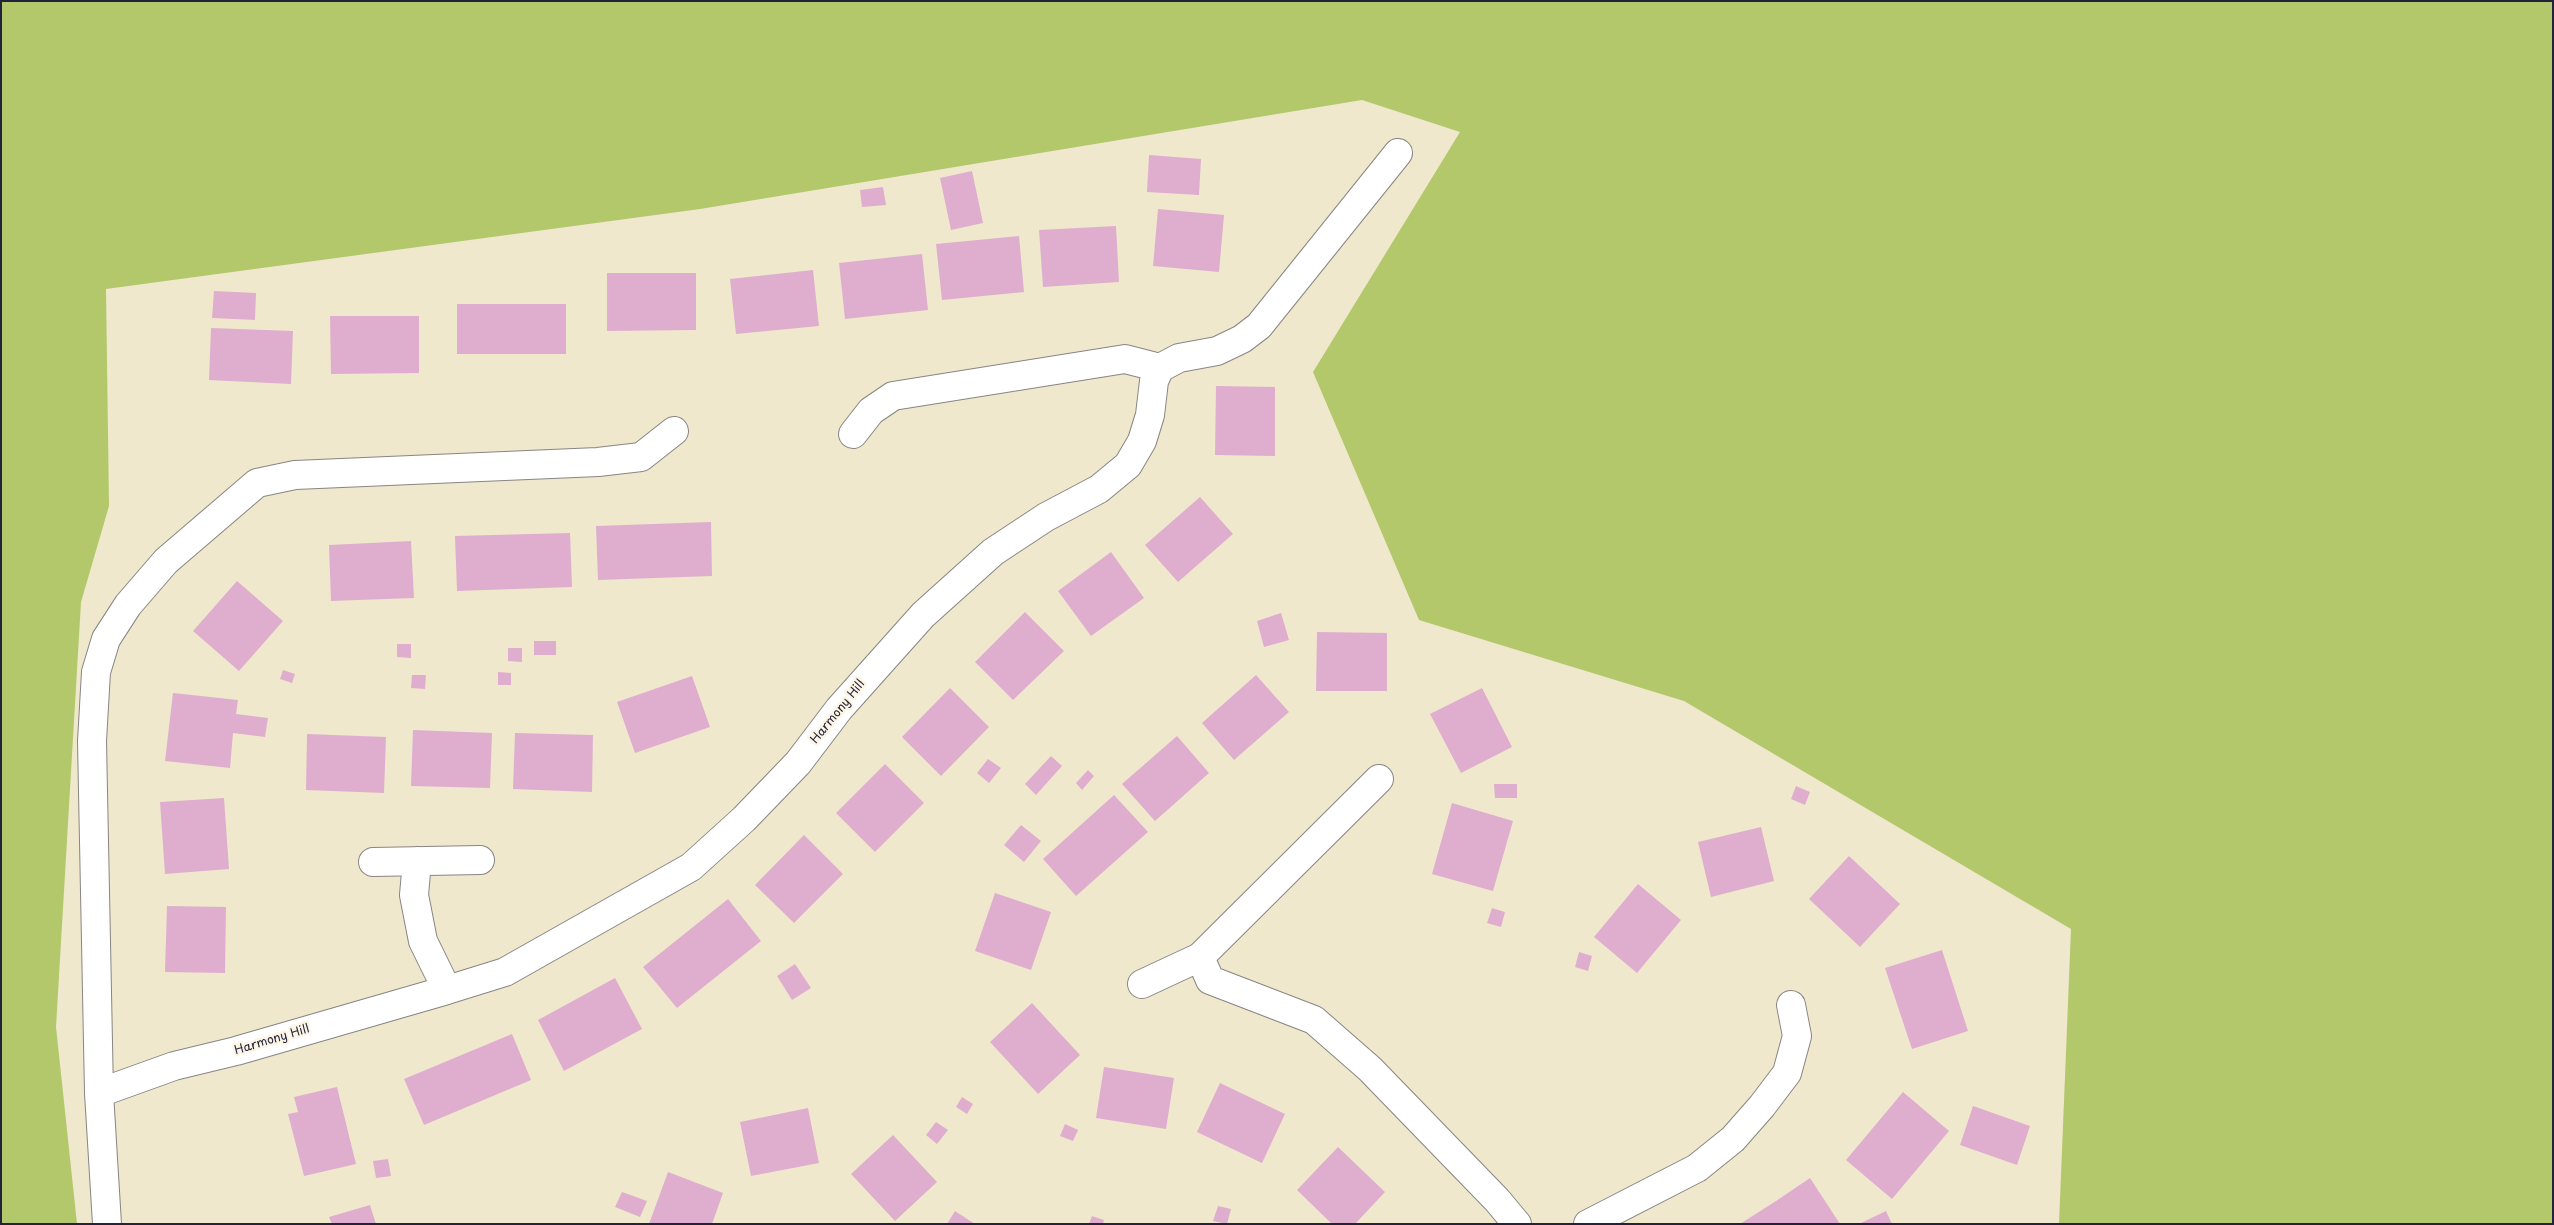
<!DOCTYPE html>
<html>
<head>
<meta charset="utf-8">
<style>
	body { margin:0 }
	#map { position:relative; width:2554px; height:1225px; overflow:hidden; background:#efe8cc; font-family:"Playpen Sans",sans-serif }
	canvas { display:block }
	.frame { position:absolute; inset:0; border:2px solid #22223b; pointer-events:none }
</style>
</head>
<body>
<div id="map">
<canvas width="2554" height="1225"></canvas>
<div class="frame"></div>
</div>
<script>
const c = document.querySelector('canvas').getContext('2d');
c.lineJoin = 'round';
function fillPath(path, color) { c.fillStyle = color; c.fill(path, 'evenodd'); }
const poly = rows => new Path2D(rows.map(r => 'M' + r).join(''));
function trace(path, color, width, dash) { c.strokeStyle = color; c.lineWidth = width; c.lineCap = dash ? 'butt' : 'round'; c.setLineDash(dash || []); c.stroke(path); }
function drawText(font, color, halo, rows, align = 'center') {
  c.font = font + ' "Playpen Sans",sans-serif'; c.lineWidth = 5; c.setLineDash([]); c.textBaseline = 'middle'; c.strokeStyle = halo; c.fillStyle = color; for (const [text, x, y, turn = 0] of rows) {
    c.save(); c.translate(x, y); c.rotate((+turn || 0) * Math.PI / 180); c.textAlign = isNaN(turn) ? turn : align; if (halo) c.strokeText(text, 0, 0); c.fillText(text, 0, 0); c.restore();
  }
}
fillPath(poly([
	[1,1,2553,1,2553,1224,2059,1224,2071,929,1684,701,1419,620,1313,372,1460,132,1362,100,700,209,106,289,109,506,81,602,56,1027,77,1224,1,1224]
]), '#b3c76b');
fillPath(poly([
	[1149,155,1201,159,1199,195,1147,192],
	[972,171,983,223,951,230,940,178],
	[883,187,886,205,862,207,860,190],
	[1158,209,1224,215,1219,272,1153,266],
	[1116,226,1119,282,1043,287,1039,230],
	[1019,236,1024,292,942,300,936,244],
	[922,254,928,310,845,319,839,263],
	[813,270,819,326,736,334,730,279],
	[607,273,696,273,696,330,607,331],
	[214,291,256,293,255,320,212,318],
	[457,304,566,304,566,354,457,354],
	[330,316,419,316,419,373,331,374],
	[211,328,293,331,291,384,209,380],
	[1216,386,1275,387,1275,456,1215,455],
	[1200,497,1233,534,1178,582,1145,545],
	[711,522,712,576,598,580,596,526],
	[570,533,572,587,457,591,455,536],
	[411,541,414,598,331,601,329,545],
	[1111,552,1144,598,1091,636,1058,591],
	[237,581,283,621,239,671,193,631],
	[1025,612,1064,651,1013,700,975,662],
	[1281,613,1289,640,1264,647,1257,621],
	[1317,632,1387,633,1387,691,1316,691],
	[534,641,556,641,556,655,534,655],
	[397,644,411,644,411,658,397,657],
	[508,648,522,648,522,662,508,661],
	[283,670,295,674,292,683,280,679],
	[498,672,511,673,511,685,498,685],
	[412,675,426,675,425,689,411,688],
	[1256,675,1289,712,1234,760,1202,723],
	[692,676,710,727,635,753,617,702],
	[950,688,989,727,941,776,902,737],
	[1482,688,1512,747,1461,773,1430,714],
	[173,693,238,700,236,714,268,718,265,737,233,733,230,768,165,761],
	[413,730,492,733,490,788,411,786],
	[515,733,593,735,592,792,513,789],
	[307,734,386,737,384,793,306,790],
	[1177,736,1209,773,1155,821,1122,784],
	[1051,756,1062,766,1036,795,1025,784],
	[988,759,1001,768,989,783,977,773],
	[885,764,924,803,875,852,836,813],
	[1088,770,1094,776,1082,790,1076,783],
	[1494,784,1517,784,1517,798,1495,798],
	[1796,786,1810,792,1805,805,1791,799],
	[1114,795,1148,832,1076,896,1043,859],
	[224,798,229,869,165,874,160,802],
	[1452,803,1513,821,1493,891,1432,874],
	[1021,825,1041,841,1024,862,1004,845],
	[1761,827,1774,881,1711,897,1698,842],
	[804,835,843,874,794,923,755,885],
	[1849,856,1900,904,1860,947,1809,899],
	[1638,884,1681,920,1637,973,1594,937],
	[995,893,1051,912,1031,970,975,951],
	[728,899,761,941,677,1008,643,967],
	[167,906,226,907,225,973,165,972],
	[1492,908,1505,912,1501,927,1487,923],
	[1942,950,1968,1031,1912,1049,1885,968],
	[1579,952,1592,956,1588,971,1575,967],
	[795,964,811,988,792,1000,777,976],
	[615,978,642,1029,564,1071,538,1020],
	[1032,1003,1080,1055,1038,1094,990,1042],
	[512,1034,531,1080,424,1125,404,1079],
	[1104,1067,1174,1078,1166,1129,1096,1118],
	[1220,1083,1285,1114,1262,1163,1197,1132],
	[337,1087,356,1164,304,1176,288,1114,298,1112,294,1097],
	[1903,1092,1949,1131,1892,1199,1846,1160],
	[962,1097,973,1104,967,1114,956,1107],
	[1973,1106,2030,1126,2017,1165,1960,1145],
	[808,1108,819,1163,751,1176,740,1122],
	[936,1122,948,1130,937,1144,926,1135],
	[1065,1124,1078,1130,1073,1141,1060,1136],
	[893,1135,937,1182,895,1221,851,1174],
	[1338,1147,1385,1192,1355,1224,1332,1224,1297,1190],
	[388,1159,391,1176,376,1178,373,1161],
	[668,1172,723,1193,712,1224,649,1224],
	[1810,1178,1840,1224,1740,1224,1776,1201],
	[622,1192,647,1201,640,1217,615,1207],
	[370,1205,376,1224,332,1224,329,1217],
	[1218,1206,1231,1209,1227,1224,1213,1221],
	[955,1211,975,1224,947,1224],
	[1886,1211,1892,1224,1859,1224],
	[1092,1216,1104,1220,1103,1224,1089,1224]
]), '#dfaecf');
const minor = poly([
	[853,434,871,411,893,396,1125,359,1160,368,1179,358,1217,351,1242,339,1259,326,1398,153],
	[373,862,480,860],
	[1200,957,1210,980,1314,1020,1370,1069,1497,1200,1517,1224],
	[1142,984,1200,957,1379,779],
	[447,990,505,972,691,867,744,819,798,763,839,709,923,615,993,552,1046,517,1099,489,1128,465,1142,441,1150,415,1154,381,1160,368],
	[99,1093,174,1066,236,1051,447,990,423,941,414,895,417,861],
	[107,1224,99,1093,92,741,96,672,106,639,128,605,166,561,257,483,295,475,598,462,641,457,674,431],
	[1588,1224,1697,1168,1733,1139,1762,1106,1787,1073,1797,1036,1791,1005]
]);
trace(minor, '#888584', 30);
trace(minor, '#fff', 28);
drawText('12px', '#22223b', '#fcf5e5', [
	["Harmony Hill",838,712,-51],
	["Harmony Hill",272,1040,-17]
]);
</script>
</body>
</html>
